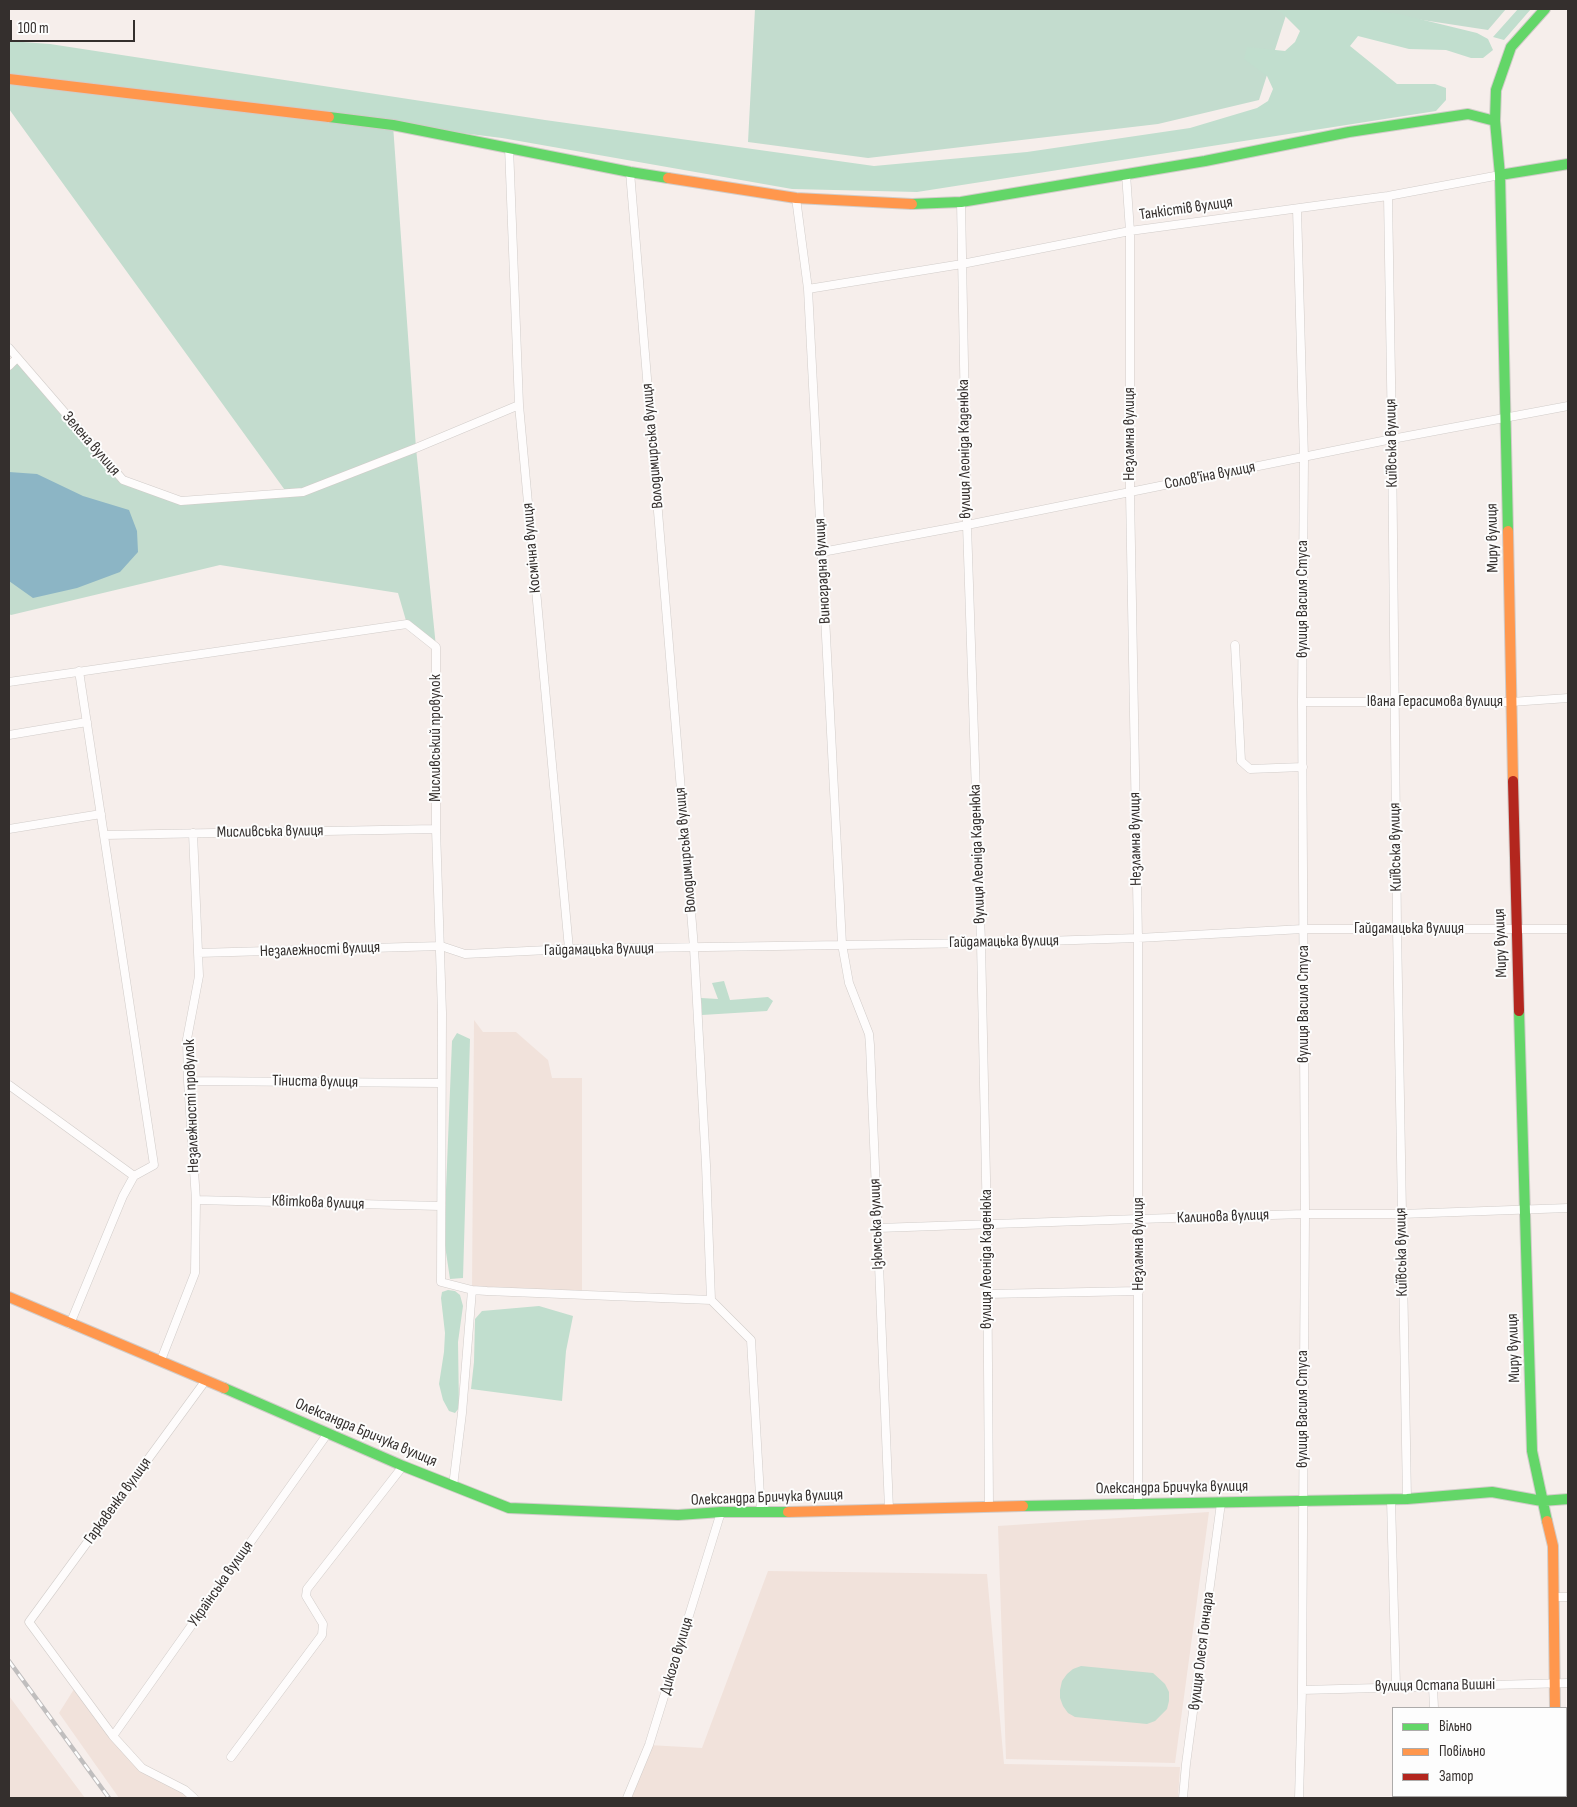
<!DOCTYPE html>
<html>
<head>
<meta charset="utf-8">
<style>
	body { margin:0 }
	#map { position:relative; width:1577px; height:1807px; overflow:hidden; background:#f6eeeb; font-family:"Sofia Sans Condensed",sans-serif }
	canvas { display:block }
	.frame { position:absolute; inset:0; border:10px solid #342f2d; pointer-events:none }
	.legend { position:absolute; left:1392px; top:1707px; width:175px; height:90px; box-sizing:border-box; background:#fdfdfd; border:1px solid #adabaa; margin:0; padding:6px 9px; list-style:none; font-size:15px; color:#342f2d }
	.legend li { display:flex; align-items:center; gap:10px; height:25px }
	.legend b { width:25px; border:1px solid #adabaa }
	.scale { position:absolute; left:10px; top:20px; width:125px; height:22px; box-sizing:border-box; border:2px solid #342f2d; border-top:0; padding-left:6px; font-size:15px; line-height:18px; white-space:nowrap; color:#342f2d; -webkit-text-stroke:4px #fdfdfd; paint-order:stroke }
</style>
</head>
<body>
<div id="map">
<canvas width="1577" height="1807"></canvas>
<div class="frame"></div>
<ul class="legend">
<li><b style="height:6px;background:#63d668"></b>Вільно</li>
<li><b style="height:6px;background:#ff974d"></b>Повільно</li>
<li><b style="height:6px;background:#b3261e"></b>Затор</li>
</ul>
<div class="scale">100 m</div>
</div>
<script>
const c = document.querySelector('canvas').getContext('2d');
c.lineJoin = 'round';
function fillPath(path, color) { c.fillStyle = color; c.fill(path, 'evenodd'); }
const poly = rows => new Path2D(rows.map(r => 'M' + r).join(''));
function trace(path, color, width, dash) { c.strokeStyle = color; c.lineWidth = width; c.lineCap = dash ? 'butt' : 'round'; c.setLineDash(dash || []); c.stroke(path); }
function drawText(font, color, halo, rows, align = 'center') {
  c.font = font + ' "Sofia Sans Condensed",sans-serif'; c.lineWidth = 4; c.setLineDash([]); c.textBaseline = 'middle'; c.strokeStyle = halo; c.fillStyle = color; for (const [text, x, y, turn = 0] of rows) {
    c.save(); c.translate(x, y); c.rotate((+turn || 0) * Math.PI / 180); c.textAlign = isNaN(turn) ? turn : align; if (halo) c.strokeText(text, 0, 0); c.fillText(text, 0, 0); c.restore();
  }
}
fillPath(poly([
	[474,1020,483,1032,516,1032,548,1060,552,1078,582,1078,582,1296,472,1290],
	[1209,1512,1175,1763,1006,1759,998,1526],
	[768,1571,987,1574,1004,1764,1180,1767,1178,1798,627,1798,649,1745,702,1748],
	[76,1686,142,1768,194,1798,119,1798,59,1713],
	[9,1696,85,1798,9,1798]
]), '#f1e2db');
fillPath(poly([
	[755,9,1288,9,1259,100,1158,124,868,158,748,142],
	[1350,9,1506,9,1488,30],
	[9,79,393,125,416,448,436,647,407,624,398,593,220,565,11,615,9,614,9,366,17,358,123,480,181,501,287,493,9,109],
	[1081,1666,1153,1673,1165,1684,1169,1692,1169,1701,1167,1709,1155,1721,1147,1724,1075,1717,1068,1713,1063,1706,1060,1698,1060,1690,1062,1681,1067,1674,1073,1669]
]), '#c3dcce');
fillPath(poly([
	[1275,9,1358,9,1399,14,1477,33,1488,39,1493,50,1483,58,1471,58,1446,50,1409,49,1358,36,1350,46,1397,84,1435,84,1446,88,1446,100,1436,111,917,192,792,189,502,138,9,77,9,41,50,44,545,120,874,166,1027,152,1190,128,1257,108,1268,101,1273,89,1267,76,1244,59,1247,47,1285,51,1295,42,1300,31,1281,12],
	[1518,9,1531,9,1504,40,1493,37],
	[724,981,730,1000,768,997,773,1001,767,1011,702,1015,701,998,718,999,712,983],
	[457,1033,470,1039,463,1278,450,1279,444,1239,452,1041],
	[448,1290,455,1291,460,1295,463,1306,458,1342,459,1408,455,1413,449,1411,443,1400,439,1384,444,1352,445,1333,441,1298,442,1292],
	[539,1306,573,1316,566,1351,562,1401,471,1389,474,1362,475,1319,482,1311]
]), '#c1dece');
fillPath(poly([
	[9,472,37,474,83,496,129,510,137,531,138,552,120,572,77,588,33,598,9,581]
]), '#8cb5c5');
const street = poly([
	[509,147,519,405,569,949],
	[630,172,694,948,706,1165,711,1300,751,1340,761,1513],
	[1126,174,1130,231,1130,492,1138,938,1138,1504],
	[1388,196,1392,439,1397,928,1407,1499],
	[796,198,808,289,842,944,849,983,869,1034,870,1045,889,1509],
	[961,202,967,525,981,943,987,1225,989,1506],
	[1297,209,1304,458,1302,702,1305,1214,1302,1690,1299,1798],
	[808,289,962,264,1130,231,1388,196,1500,175],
	[9,348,123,480,181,501,303,492,416,448,519,405],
	[9,366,17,358],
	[822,552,967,525,1392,439,1568,406],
	[1235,645,1241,761,1250,769,1303,767],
	[9,682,407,624,436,647,436,829,442,1013,441,1282,472,1290,487,1291,711,1300],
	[1302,702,1511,702,1568,698],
	[9,735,87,722],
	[9,829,101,814],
	[104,835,436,829],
	[198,953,441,946,465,954,569,949,981,943,1138,938,1303,929,1568,929],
	[188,1081,441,1083],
	[9,1085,134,1176],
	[196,1200,440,1206],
	[878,1228,1139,1219,1305,1214,1401,1214,1568,1208],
	[987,1294,1139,1291],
	[70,1324,123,1196,134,1176,154,1165,79,671],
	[161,1360,195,1273,196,1200,188,1081,187,1039,199,976,193,833],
	[453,1486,462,1413,472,1290],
	[1391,1500,1396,1687],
	[1553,1597,1568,1597],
	[1433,1687,1434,1708],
	[1302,1690,1568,1683],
	[113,1736,328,1433],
	[231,1757,322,1635,323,1624,306,1596,307,1589,403,1466],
	[1566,1759,1568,1759],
	[1438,1796,1438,1798],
	[194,1798,185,1790,142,1768,113,1736,29,1622,206,1380],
	[627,1798,649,1745,721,1512],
	[1183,1798,1186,1764,1221,1503]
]);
const fast = poly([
	[329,117,393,125,630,172,668,178],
	[1500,175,1568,164],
	[912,204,961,202,1205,161,1349,132,1468,114,1495,121],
	[1508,531,1500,175,1495,121,1496,90,1511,47,1545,9],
	[1519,1011,1532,1451,1547,1521],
	[224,1388,403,1466,509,1508,678,1515,721,1512,788,1512],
	[1023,1506,1407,1499,1492,1492,1542,1501,1568,1499],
	[1556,1796,1557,1798]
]);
const slow = poly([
	[9,79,329,117],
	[668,178,796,198,912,204],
	[1508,531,1513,781],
	[9,1297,224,1388],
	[788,1512,1023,1506],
	[1547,1521,1553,1546,1555,1708]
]);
const jam = poly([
	[1513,781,1519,1011]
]);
trace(street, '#d1ccc9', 9);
trace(fast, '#d1ccc9', 12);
trace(slow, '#d1ccc9', 12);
trace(jam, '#d1ccc9', 12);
trace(street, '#fefcfc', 8);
trace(fast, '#63d668', 10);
trace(slow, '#ff974d', 10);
trace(jam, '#b3261e', 10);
const rail = poly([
	[9,1661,109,1798]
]);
trace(rail, '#c0bebe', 4.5);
trace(rail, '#fdfdfd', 2.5, [8]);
drawText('16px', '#342f2d', '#fdfdfd', [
	["Танкістів вулиця",1186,209,-8],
	["Незламна вулиця",1130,434,-90],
	["Київська вулиця",1392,443,-91],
	["Зелена вулиця",91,444,49],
	["Володимирська вулиця",653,446,-95],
	["вулиця Леоніда Каденюка",965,449,-91],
	["Солов'їна вулиця",1210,476,-11],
	["Миру вулиця",1493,538,-91],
	["Космічна вулиця",532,548,-95],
	["Виноградна вулиця",823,571,-93],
	["вулиця Василя Стуса",1303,599,-90],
	["Івана Герасимова вулиця",1435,702],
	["Мисливський провулок",436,738,-90],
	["Мисливська вулиця",270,832,-1],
	["Незламна вулиця",1136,839,-91],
	["Київська вулиця",1396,847,-91],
	["Володимирська вулиця",686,850,-95],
	["вулиця Леоніда Каденюка",978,854,-92],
	["Гайдамацька вулиця",1409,929],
	["Гайдамацька вулиця",1004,942,-1],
	["Миру вулиця",1501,943,-92],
	["Незалежності вулиця",320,950,-2],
	["Гайдамацька вулиця",599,950,-1],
	["вулиця Василя Стуса",1304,1004,-90],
	["Тіниста вулиця",315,1082,1],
	["Незалежності провулок",192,1106,-92],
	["Квіткова вулиця",318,1203,2],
	["Калинова вулиця",1223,1217,-2],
	["Ізюмська вулиця",877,1224,-92],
	["Незламна вулиця",1139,1244,-90],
	["Київська вулиця",1402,1252,-91],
	["вулиця Леоніда Каденюка",987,1259,-90],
	["Миру вулиця",1514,1348,-92],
	["вулиця Василя Стуса",1303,1409,-90],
	["Олександра Бричука вулиця",366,1433,23],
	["Олександра Бричука вулиця",1172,1488,-1],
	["Олександра Бричука вулиця",767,1498,-2],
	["Гаркавенка вулиця",118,1501,-54],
	["Українська вулиця",221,1584,-55],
	["вулиця Олеся Гончара",1202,1651,-83],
	["Дикого вулиця",677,1656,-73],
	["вулиця Остапа Вишні",1435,1686,-1]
]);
</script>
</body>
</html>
